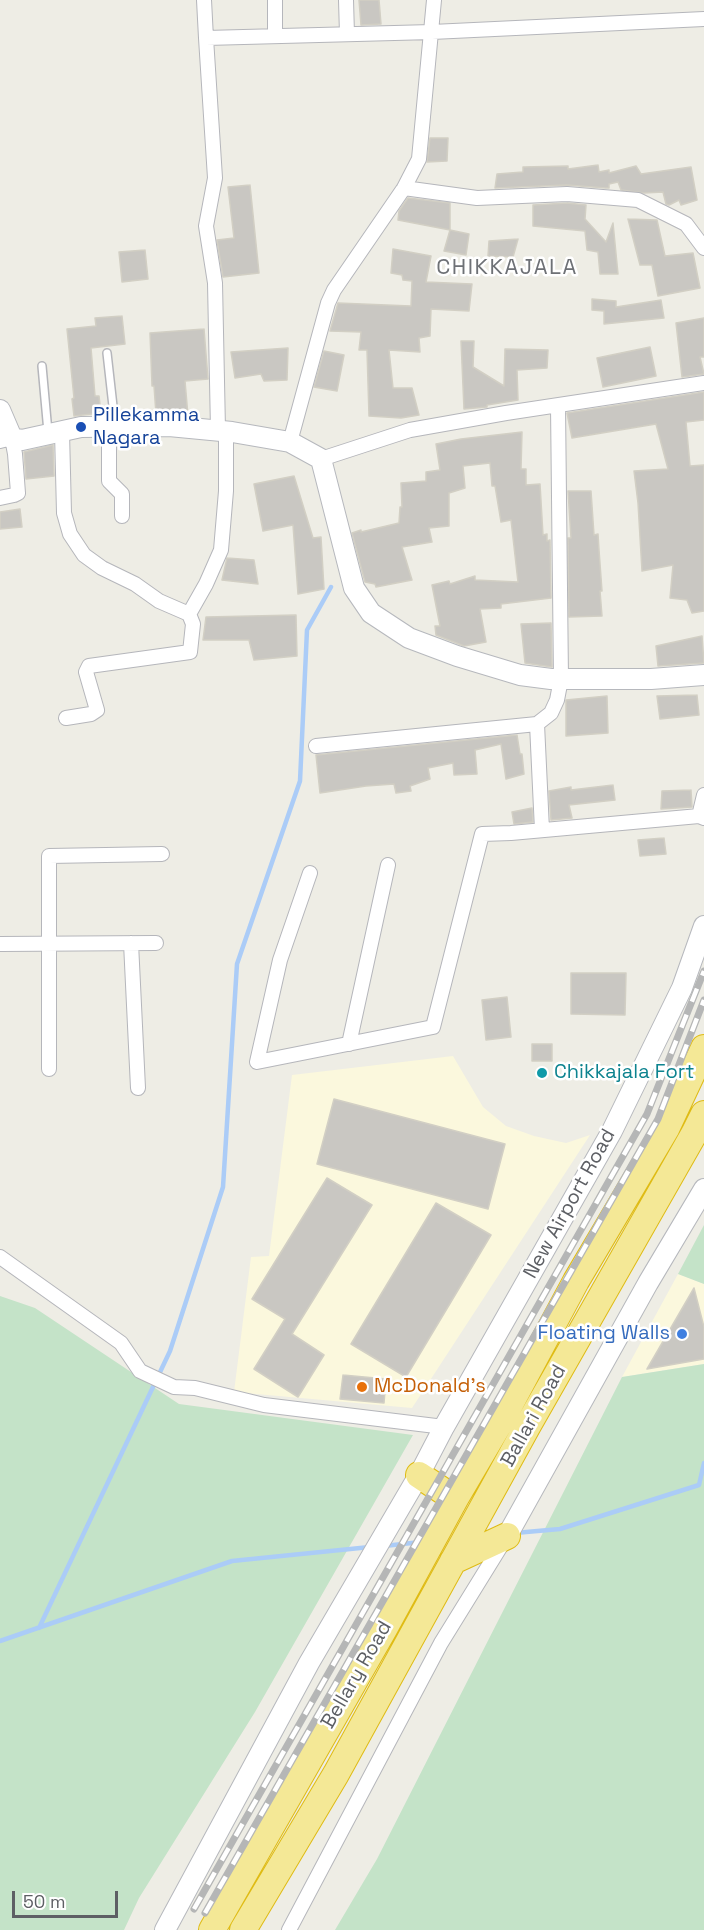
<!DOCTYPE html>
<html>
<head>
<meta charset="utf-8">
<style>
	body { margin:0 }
	#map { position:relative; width:704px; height:1930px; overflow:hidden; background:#eeede5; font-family:"Space Grotesk",sans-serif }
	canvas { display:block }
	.scale { position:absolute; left:12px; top:1891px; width:106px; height:27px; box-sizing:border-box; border:3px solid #5d5f64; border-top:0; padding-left:8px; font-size:18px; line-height:21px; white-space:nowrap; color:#5d5f64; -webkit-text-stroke:4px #fff; paint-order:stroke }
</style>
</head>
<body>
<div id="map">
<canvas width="704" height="1930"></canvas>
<div class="scale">50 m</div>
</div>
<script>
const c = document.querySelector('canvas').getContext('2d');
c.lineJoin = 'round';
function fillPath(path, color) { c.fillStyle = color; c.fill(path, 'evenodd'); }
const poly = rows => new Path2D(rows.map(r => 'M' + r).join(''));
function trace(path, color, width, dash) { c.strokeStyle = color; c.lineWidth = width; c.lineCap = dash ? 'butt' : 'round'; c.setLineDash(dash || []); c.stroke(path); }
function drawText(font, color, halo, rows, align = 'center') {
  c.font = font + ' "Space Grotesk",sans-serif'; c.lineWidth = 5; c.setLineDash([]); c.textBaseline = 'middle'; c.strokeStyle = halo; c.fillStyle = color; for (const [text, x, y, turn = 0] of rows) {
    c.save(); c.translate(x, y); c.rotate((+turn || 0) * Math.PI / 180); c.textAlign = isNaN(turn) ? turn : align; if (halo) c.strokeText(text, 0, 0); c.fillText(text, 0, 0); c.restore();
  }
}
fillPath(poly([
	[453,1056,483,1107,506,1126,534,1136,566,1143,590,1135,412,1408,234,1392,251,1257,269,1256,292,1075],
	[678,1274,704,1284,704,1364,622,1377]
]), '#fbf8dd');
fillPath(poly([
	[704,1225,704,1284,678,1274],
	[0,1296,35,1308,179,1404,413,1435,255,1712,139,1898,124,1930,0,1930],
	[704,1364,704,1930,335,1930,377,1859,622,1377]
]), '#c4e3c8');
trace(poly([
	[515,1533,560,1529,699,1485,704,1463],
	[384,1546,421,1542],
	[39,1628,170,1351,223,1187,237,964,300,781,307,630,331,587],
	[0,1641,232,1561,370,1547]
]), '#abccf7', 4.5);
const building = poly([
	[359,0,379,0,381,24,361,25,359,0],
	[430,138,448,138,447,161,427,162,430,138],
	[598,165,599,172,609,170,609,173,636,166,641,174,691,167,697,200,681,205,679,200,669,205,666,204,663,192,644,193,621,190,618,182,609,184,609,188,606,188,567,185,495,188,497,174,523,172,523,167,568,166,568,169,598,165],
	[250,185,259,273,223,277,217,240,234,238,228,187,250,185],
	[408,198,450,203,450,230,398,220,399,211,408,198],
	[567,203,586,205,585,219,606,242,613,223,618,274,600,274,598,252,587,250,585,231,533,226,533,205,567,203],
	[628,219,657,220,665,256,693,253,700,288,658,296,652,265,640,265,628,219],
	[450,230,469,234,466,255,444,251,450,230],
	[518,239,513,257,488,256,489,241,518,239],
	[393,249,431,256,426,282,472,284,469,311,431,309,430,336,419,338,420,352,389,350,393,388,412,388,419,415,401,418,369,416,367,350,359,350,361,332,330,331,338,303,411,306,412,281,403,280,402,275,391,273,393,249],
	[145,250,148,279,122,282,119,252,145,250],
	[592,299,616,301,616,307,661,300,664,318,604,324,604,311,592,310,592,299],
	[122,316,125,344,91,348,95,396,99,396,101,413,74,416,72,399,74,398,67,329,96,326,95,318,122,316],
	[704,318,704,357,700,357,704,374,682,377,676,323,704,318],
	[204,329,208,379,185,381,188,416,156,414,154,386,152,386,150,333,204,329],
	[461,341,474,341,473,367,504,386,505,349,548,350,547,368,517,370,518,400,487,405,487,407,464,409,461,341],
	[650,347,656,376,603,387,597,358,650,347],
	[288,348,287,380,264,381,261,374,235,378,231,352,288,348],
	[324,351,344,355,337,391,314,387,324,351],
	[704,392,704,420,686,422,690,466,704,465,704,611,692,613,687,600,670,598,673,565,642,571,638,503,634,471,668,469,656,424,572,438,567,413,704,392],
	[522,432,521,469,526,469,526,485,540,484,543,535,547,534,547,541,550,540,551,598,501,604,501,608,480,609,486,642,464,646,436,635,435,626,440,626,432,585,449,581,450,584,475,576,475,580,518,582,511,520,501,522,495,486,492,486,490,463,463,466,465,488,449,493,449,526,429,528,432,542,402,547,412,580,376,587,375,584,365,582,352,533,361,530,361,532,399,523,400,507,402,507,401,483,426,481,426,472,440,470,436,444,461,439,522,432],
	[53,445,54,476,26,479,24,452,53,445],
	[294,476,313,538,321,537,324,589,298,594,293,525,263,531,254,484,294,476],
	[568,491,591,491,594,535,598,534,599,550,602,591,600,591,602,616,569,617,568,538,571,538,568,491],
	[20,509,22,527,0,529,0,512,20,509],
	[227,558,254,560,258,584,222,580,227,558],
	[296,615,297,656,254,660,249,640,203,640,206,617,296,615],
	[551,623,552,667,525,663,521,624,551,623],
	[702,636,704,663,658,666,656,646,702,636],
	[697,695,699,715,660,719,657,696,697,695],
	[607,696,608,733,566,736,566,700,607,696],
	[517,735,520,754,522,754,524,774,506,779,501,744,475,750,477,774,454,775,453,763,428,768,430,779,410,786,411,791,396,793,394,784,366,786,320,793,316,755,517,735],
	[613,785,615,800,569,805,572,818,551,820,549,791,571,787,571,790,613,785],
	[691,790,692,807,661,809,662,791,691,790],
	[532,808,533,822,514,824,512,812,532,808],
	[664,838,666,854,640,856,638,840,664,838],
	[571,973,626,973,625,1015,571,1014,571,973],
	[507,997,511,1037,486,1040,482,1000,507,997],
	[532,1044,552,1044,552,1061,532,1061,532,1044],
	[334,1099,505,1144,488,1209,317,1164,334,1099],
	[327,1178,372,1205,292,1334,324,1355,298,1397,254,1369,285,1319,252,1299,327,1178],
	[436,1203,491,1235,406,1377,351,1344,436,1203],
	[694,1288,704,1327,704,1359,647,1369,694,1288],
	[343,1375,386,1379,384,1403,340,1399,343,1375]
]);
fillPath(building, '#c9c7c2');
trace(building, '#d2cfc4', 1.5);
const lane = poly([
	[107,353,115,424],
	[42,366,48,432]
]);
const street = poly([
	[204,0,206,38,432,32,704,19],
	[275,0,275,36],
	[346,0,347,34],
	[206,38,215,178,206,226,215,283,218,430],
	[404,188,477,198,567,194,638,200,686,224,704,248],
	[109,427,109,481,122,494,122,516],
	[62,432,64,513,70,534,84,555,102,568,135,584,159,601,189,614,193,624,190,652,89,666,86,672,97,710,91,714,66,718],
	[0,441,12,438,15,454,18,493,14,495,0,498],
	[290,442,328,303,334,290,404,188,419,159,434,0],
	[321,459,410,430,506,413,704,383],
	[189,614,206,584,221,550,226,491,226,431],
	[537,724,542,830],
	[316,746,537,724,551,713,557,700,561,679,558,406],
	[699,816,704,795],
	[310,873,280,960,257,1062,433,1027,482,834,511,833,699,816,704,818],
	[131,943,138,1088],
	[0,944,156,943],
	[349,1044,388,865],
	[49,1069,49,856,162,854],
	[0,1257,121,1343,140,1371,174,1387,195,1388,264,1405,444,1427],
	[289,1930,441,1643,504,1541]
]);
const secondary = poly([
	[0,410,12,438,22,440,81,427,169,426,232,432,290,442,321,459,354,588,371,613,409,638,457,656,520,675,551,679,651,679,704,675],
	[507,1536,648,1283,704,1189],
	[165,1930,309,1663,419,1475,444,1427,612,1131,682,988,704,926]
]);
const highway = poly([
	[419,1475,455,1499],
	[453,1561,507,1536],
	[212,1930,384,1629,455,1499,502,1419,576,1281,666,1129,704,1048],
	[243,1930,336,1774,527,1427,694,1134,704,1114]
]);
trace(lane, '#b5b6bb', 10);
trace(street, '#b5b6bb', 16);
trace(secondary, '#b6b8bd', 22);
trace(highway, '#dfbb14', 28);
trace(lane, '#fff', 7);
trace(street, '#fff', 14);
trace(secondary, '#fff', 20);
trace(highway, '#f4e896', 26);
const rail = poly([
	[194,1909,647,1114,704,971],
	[205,1913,658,1119,704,1000]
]);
trace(rail, '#b5b6b6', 7);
trace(rail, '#fff', 4.5, [14]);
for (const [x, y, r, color] of [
	[81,427,6,"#1a4fb4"],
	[542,1073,6,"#0f9aa8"],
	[682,1334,6,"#3f7fe0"],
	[362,1387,6,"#e8710a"]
]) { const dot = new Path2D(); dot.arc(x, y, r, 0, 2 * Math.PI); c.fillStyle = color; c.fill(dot); trace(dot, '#fff', 2); }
drawText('20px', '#164399', '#fff', [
	["Pillekamma",93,416],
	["Nagara",93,439]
], 'left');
drawText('20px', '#0d838f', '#fff', [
	["Chikkajala Fort",554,1073]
], 'left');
drawText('20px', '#5d5f64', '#fff', [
	["New Airport Road",570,1204,-61],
	["Ballari Road",534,1416,-61],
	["Bellary Road",357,1675,-60]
]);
drawText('20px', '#366cbe', '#fff', [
	["Floating Walls",670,1334]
], 'right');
drawText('20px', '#c56008', '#fff', [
	["McDonald's",374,1387]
], 'left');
c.letterSpacing = '1.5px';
drawText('22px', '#6e7176', '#fff', [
	["CHIKKAJALA",507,268]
]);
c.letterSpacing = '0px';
</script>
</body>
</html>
